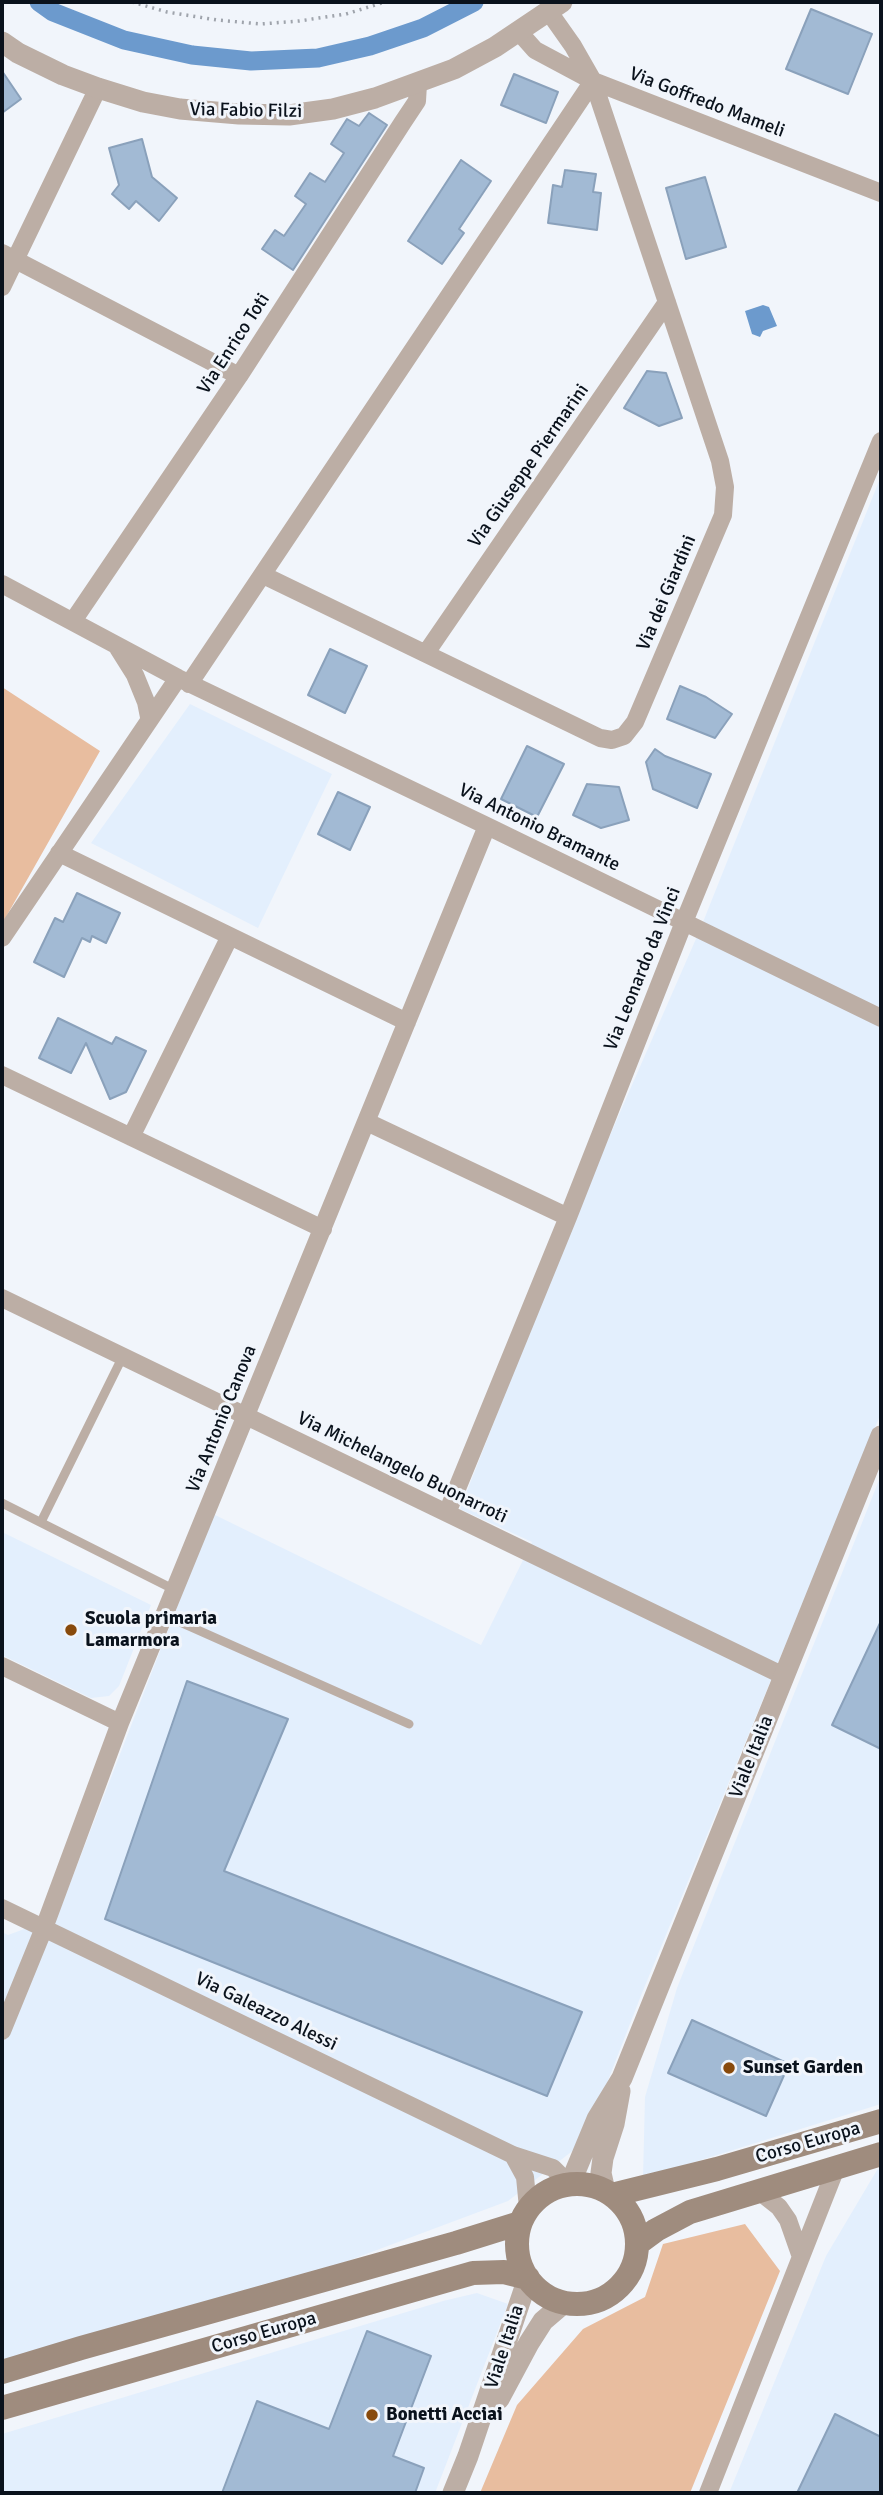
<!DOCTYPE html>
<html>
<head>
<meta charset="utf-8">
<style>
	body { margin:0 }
	#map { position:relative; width:883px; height:2495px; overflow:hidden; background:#f1f5fb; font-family:Signika,sans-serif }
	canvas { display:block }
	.frame { position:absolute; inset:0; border:4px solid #0a121c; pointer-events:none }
</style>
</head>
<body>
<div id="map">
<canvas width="883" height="2495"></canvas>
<div class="frame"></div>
</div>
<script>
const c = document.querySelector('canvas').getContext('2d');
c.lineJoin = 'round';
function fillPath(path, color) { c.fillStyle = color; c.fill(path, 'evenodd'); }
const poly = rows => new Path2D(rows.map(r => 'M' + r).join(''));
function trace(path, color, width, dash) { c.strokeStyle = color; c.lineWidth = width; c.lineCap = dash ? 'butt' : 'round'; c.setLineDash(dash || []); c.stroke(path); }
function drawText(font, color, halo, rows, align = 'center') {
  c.font = font + ' Signika,sans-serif'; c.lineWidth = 6; c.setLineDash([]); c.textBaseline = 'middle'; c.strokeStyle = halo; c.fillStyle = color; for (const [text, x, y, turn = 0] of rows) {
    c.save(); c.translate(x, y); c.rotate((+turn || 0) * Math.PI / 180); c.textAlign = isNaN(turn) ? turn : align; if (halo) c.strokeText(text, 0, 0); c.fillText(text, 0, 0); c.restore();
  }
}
fillPath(poly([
	[881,476,881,1413,642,1993,584,2142,508,2201,278,2287,2,2363,2,1932,8,1935,57,1917,213,1514,481,1645,532,1542,460,1509,572,1222,699,932],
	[190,704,332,774,258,928,91,843],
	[881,1475,881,2104,643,2178,645,2097,677,1988],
	[2,1532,151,1605,119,1686,109,1696,91,1698,2,1655],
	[881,2169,881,2493,729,2493,826,2256,877,2170],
	[477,2293,508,2304,435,2493,2,2493,2,2434,443,2301]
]), '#e3effd');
fillPath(poly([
	[2,687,100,751,2,924],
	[745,2224,780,2271,690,2493,480,2493,517,2405,583,2329,645,2297,663,2244]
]), '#e8bd9f');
fillPath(poly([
	[763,305,769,307,777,326,763,331,760,337,752,334,745,311]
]), '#6c9acd');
trace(poly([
	[39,2,53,12,124,40,192,55,251,61,318,58,370,46,423,28,474,2]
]), '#6c9acd', 19);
const building = poly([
	[811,9,872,34,848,94,786,69,811,9],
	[2,71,21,99,2,113,2,71],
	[514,74,558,92,546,123,501,105,514,74],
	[369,113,387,125,293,270,262,249,275,230,284,236,306,204,295,196,310,173,325,182,344,153,331,144,347,119,359,126,369,113],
	[142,139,152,177,177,198,159,221,136,201,129,209,112,194,119,185,109,148,142,139],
	[461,160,491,181,459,229,464,233,442,264,408,241,461,160],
	[565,170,596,174,593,192,601,193,597,230,548,223,553,185,562,187,565,170],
	[705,177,726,247,686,259,666,188,705,177],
	[647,371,666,373,682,418,659,426,624,408,647,371],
	[330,649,367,666,345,713,308,695,330,649],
	[680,686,706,697,732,714,715,738,667,719,680,686],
	[527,746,564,764,537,817,501,799,527,746],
	[655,749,665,756,711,774,697,808,653,789,646,762,655,749],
	[587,784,619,787,629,820,601,828,573,815,587,784],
	[338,792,370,807,350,850,318,834,338,792],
	[77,893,120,913,106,943,92,936,90,942,82,938,64,977,34,962,55,918,63,922,77,893],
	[58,1018,112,1044,116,1037,146,1051,126,1092,110,1099,86,1043,71,1073,39,1058,58,1018],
	[881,1621,881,1749,832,1725,881,1621],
	[187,1681,288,1719,224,1871,582,2012,547,2096,105,1919,187,1681],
	[692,2020,789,2064,766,2116,668,2073,692,2020],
	[367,2331,431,2356,393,2456,424,2468,415,2493,222,2493,257,2401,329,2429,367,2331],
	[835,2414,881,2437,881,2493,797,2493,835,2414]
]);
fillPath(building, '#a2bad4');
trace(building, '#8aa1bb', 2);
trace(poly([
	[132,2,167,12,217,20,261,24,299,21,346,14,385,2]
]), '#9fa4ac', 3.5, [2, 5]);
trace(poly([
	[2,1503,175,1590],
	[41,1522,123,1356],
	[164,1615,409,1724]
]), '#bcaea5', 9);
trace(poly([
	[519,32,535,50,593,81,881,193],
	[2,253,239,376],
	[2,287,98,88],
	[263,575,600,738,612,740,624,736,635,722,723,515,725,487,720,461,593,81,573,46,549,12],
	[2,584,178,678,487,826,881,1018],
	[73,621,239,376,403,122,417,101,418,84],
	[118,648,135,675,146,702,149,717],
	[426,653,667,302],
	[189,684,593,81],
	[59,853,407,1022],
	[2,938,178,678],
	[2,1075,323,1229],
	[367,1122,568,1217],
	[131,1137,230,936],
	[2,1298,784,1676],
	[447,1513,568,1217,684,922,881,441],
	[2,1666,120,1723],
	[2,1908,513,2155,553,2168,569,2184],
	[2,2031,44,1928,120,1723,487,826],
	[513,2155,525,2177,528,2208],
	[760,2192,779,2207,788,2220,801,2257],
	[708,2493,836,2168]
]), '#bcaea5', 18);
trace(poly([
	[2,42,18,53,63,75,98,88,143,102,180,109,239,114,289,115,333,109,375,98,454,69,495,47,562,2],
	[570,2184,597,2119,622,2078,881,1436],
	[605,2191,601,2173,603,2158,614,2124,620,2091],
	[499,2399,529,2343,543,2321,564,2303],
	[453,2493,468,2456,528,2278]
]), '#bcaea5', 21);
trace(poly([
	'517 2244a60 60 0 1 1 120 0a60 60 0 1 1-120 0Z',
	[612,2195,717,2169,881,2121],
	[637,2244,656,2230,690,2212,881,2154],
	[2,2372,81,2348,456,2243,520,2223],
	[2,2408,473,2273,504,2272,528,2278]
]), '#9f8c7e', 24);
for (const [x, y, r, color] of [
	[71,1630,7,"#884a0c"],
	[729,2068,7,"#884a0c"],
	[372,2415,7,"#884a0c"]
]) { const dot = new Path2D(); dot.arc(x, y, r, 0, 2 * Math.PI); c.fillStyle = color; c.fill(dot); trace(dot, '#f1f5fb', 2.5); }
drawText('19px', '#0a121c', '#f1f5fb', [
	["Via Goffredo Mameli",707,103,21],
	["Via Fabio Filzi",246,111,1],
	["Via Enrico Toti",234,344,-57],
	["Via Giuseppe Piermarini",529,466,-55],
	["Via dei Giardini",667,593,-67],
	["Via Antonio Bramante",539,828,26],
	["Via Leonardo da Vinci",643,969,-68],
	["Via Antonio Canova",222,1419,-68],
	["Via Michelangelo Buonarroti",402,1468,26],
	["Viale Italia",752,1757,-68],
	["Via Galeazzo Alessi",266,2012,26],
	["Corso Europa",808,2143,-16],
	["Corso Europa",264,2333,-16],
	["Viale Italia",505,2347,-72]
]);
drawText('bold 19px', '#0a121c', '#f1f5fb', [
	["Scuola primaria",85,1619],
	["Lamarmora",85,1641],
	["Sunset Garden",743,2068],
	["Bonetti Acciai",386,2415]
], 'left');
</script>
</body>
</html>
